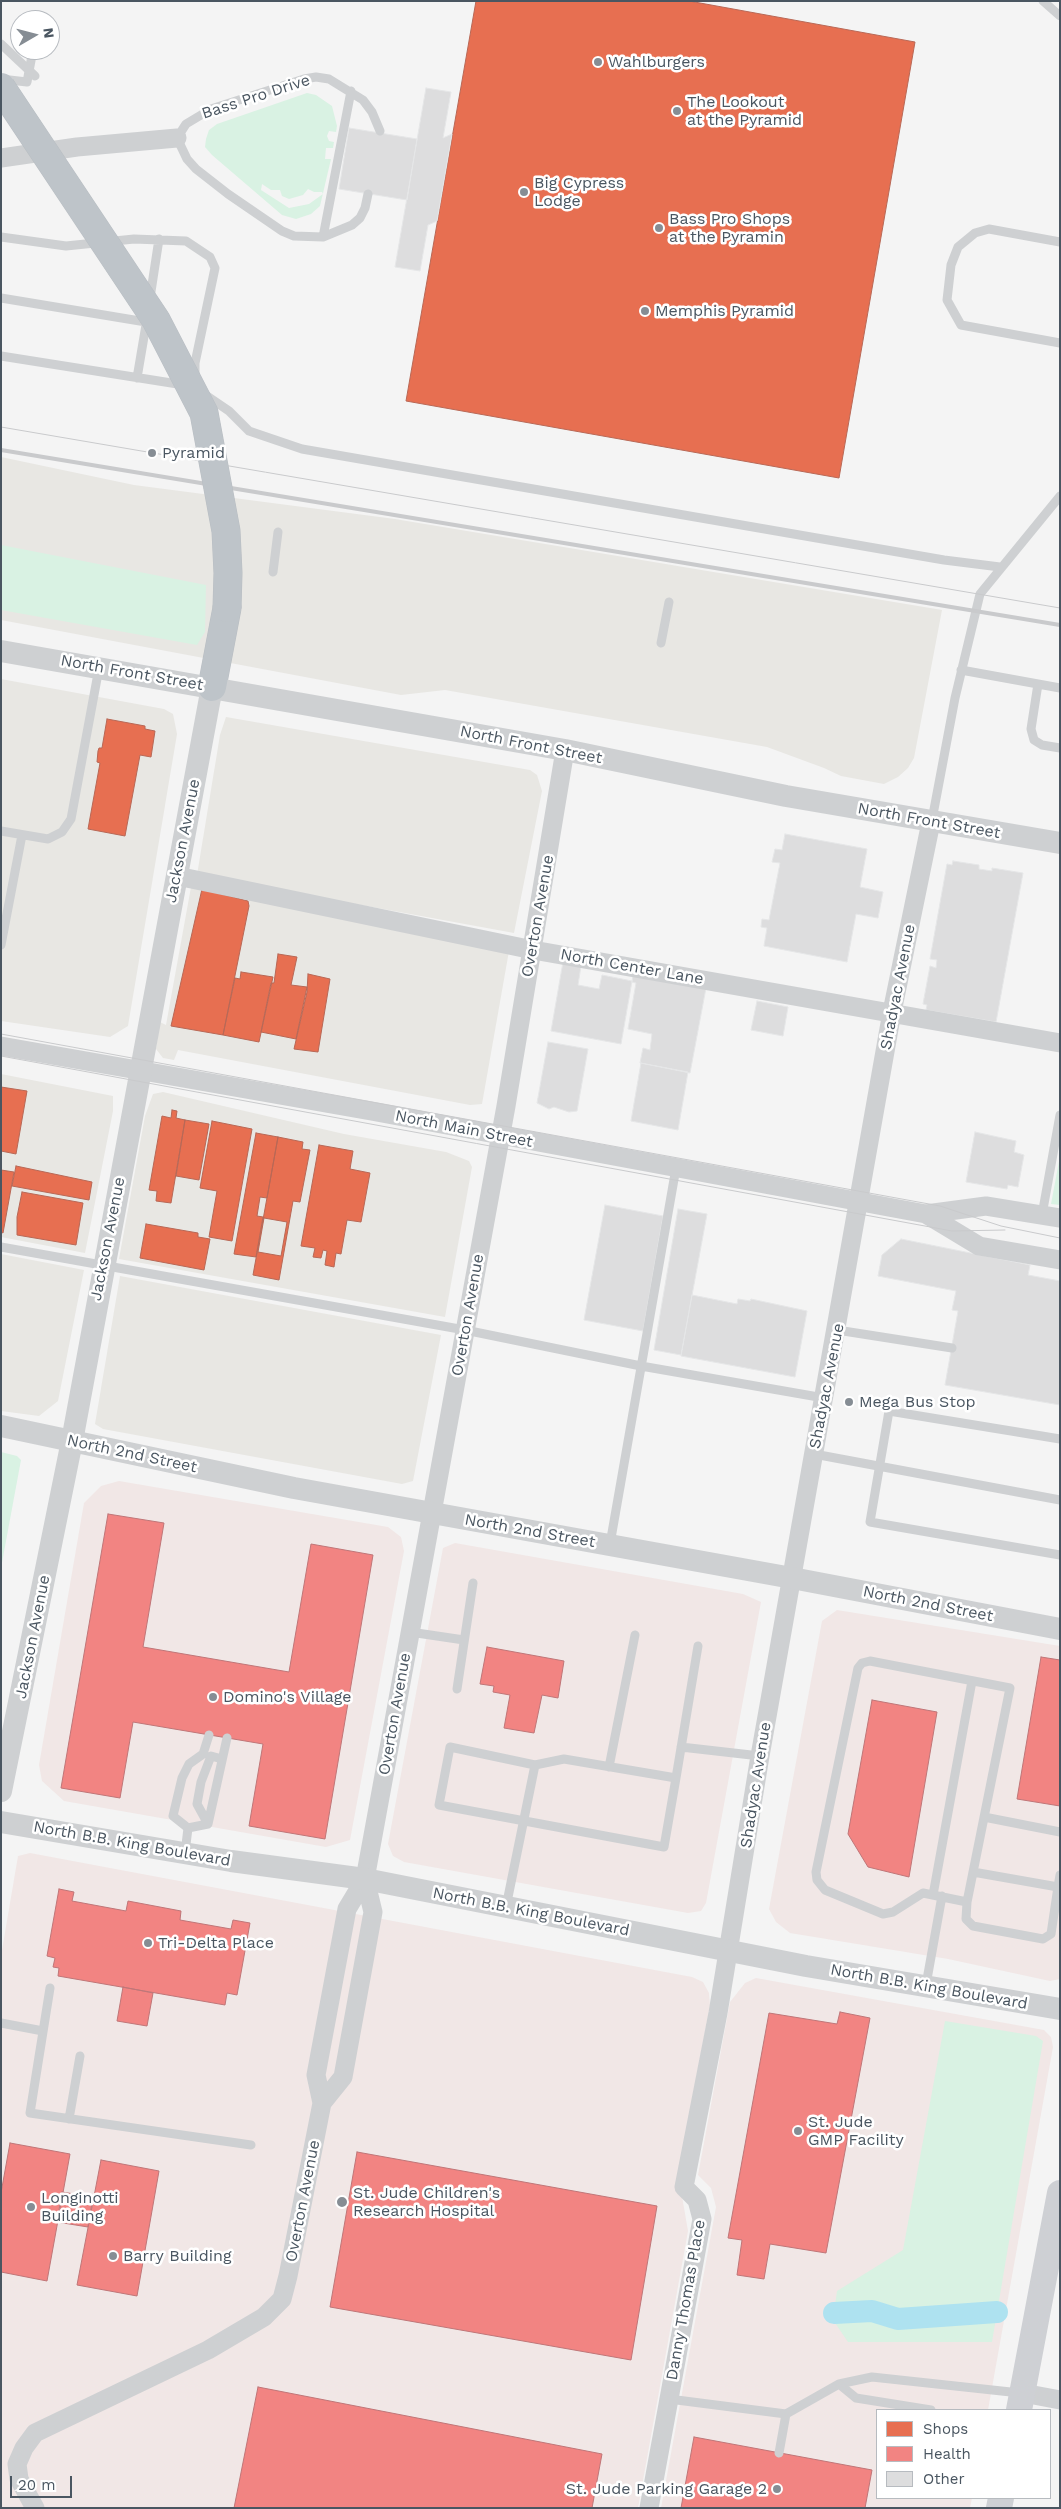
<!DOCTYPE html>
<html>
<head>
<meta charset="utf-8">
<style>
	body { margin:0 }
	#map { position:relative; width:1061px; height:2509px; overflow:hidden; background:#f4f4f4; font-family:"Work Sans",sans-serif }
	canvas { display:block }
	.frame { position:absolute; inset:0; border:2px solid #4a5661; pointer-events:none }
	.legend { position:absolute; left:876px; top:2409px; width:175px; height:90px; box-sizing:border-box; background:#fff; border:1px solid #b7bbc0; margin:0; padding:6px 9px; list-style:none; font-size:15px; color:#4a5661 }
	.legend li { display:flex; align-items:center; gap:10px; height:25px }
	.legend b { width:25px; border:1px solid #b7bbc0 }
	.north { position:absolute; left:10px; top:10px; width:50px; height:50px; box-sizing:border-box; background:#fff; border:1px solid #b7bbc0; border-radius:50%; rotate:82deg; font-size:14px; font-weight:700; line-height:20px; text-align:center; color:#4a5661 }
	.north::after { content:''; display:block; margin:auto; width:18px; height:22px; background:#868d94; clip-path:polygon(50% 0,100% 100%,50% 72%,0 100%) }
	.scale { position:absolute; left:10px; top:2476px; width:62px; height:22px; box-sizing:border-box; border:2px solid #4a5661; border-top:0; padding-left:6px; font-size:15px; line-height:18px; white-space:nowrap; color:#4a5661; -webkit-text-stroke:4px #fff; paint-order:stroke }
</style>
</head>
<body>
<div id="map">
<canvas width="1061" height="2509"></canvas>
<div class="frame"></div>
<ul class="legend">
<li><b style="height:14px;background:#e76f51"></b>Shops</li>
<li><b style="height:14px;background:#f28482"></b>Health</li>
<li><b style="height:14px;background:#ddddde"></b>Other</li>
</ul>
<div class="north">N</div>
<div class="scale">20 m</div>
</div>
<script>
const c = document.querySelector('canvas').getContext('2d');
c.lineJoin = 'round';
function fillPath(path, color) { c.fillStyle = color; c.fill(path, 'evenodd'); }
const poly = rows => new Path2D(rows.map(r => 'M' + r).join(''));
function trace(path, color, width, dash) { c.strokeStyle = color; c.lineWidth = width; c.lineCap = dash ? 'butt' : 'round'; c.setLineDash(dash || []); c.stroke(path); }
function drawText(font, color, halo, rows, align = 'center') {
  c.font = font + ' "Work Sans",sans-serif'; c.lineWidth = 5; c.setLineDash([]); c.textBaseline = 'middle'; c.strokeStyle = halo; c.fillStyle = color; for (const [text, x, y, turn = 0] of rows) {
    c.save(); c.translate(x, y); c.rotate((+turn || 0) * Math.PI / 180); c.textAlign = isNaN(turn) ? turn : align; if (halo) c.strokeText(text, 0, 0); c.fillText(text, 0, 0); c.restore();
  }
}
fillPath(poly([
	[1,457,134,485,395,519,942,610,914,758,908,768,898,777,884,784,841,776,824,768,767,747,445,690,401,695,1,620],
	[1,679,164,709,173,714,177,734,128,1026,110,1037,1,1021],
	[226,717,530,770,537,775,542,791,514,933,197,875,220,735],
	[191,887,509,951,482,1104,470,1105,178,1050,174,1060,163,1058,156,1049,160,1022,166,1025],
	[1,1074,113,1096,113,1111,85,1253,1,1237],
	[163,1092,344,1134,446,1152,469,1161,472,1167,445,1317,119,1259,145,1116,153,1094],
	[1,1254,84,1270,58,1401,39,1416,1,1411],
	[120,1276,441,1335,413,1481,402,1484,103,1429,95,1424]
]), '#e8e7e3');
fillPath(poly([
	[119,1481,388,1527,401,1537,404,1551,350,1840,326,1847,64,1801,42,1781,39,1765,84,1503,101,1486],
	[455,1543,743,1594,761,1602,706,1903,701,1911,688,1913,404,1862,393,1856,388,1844,443,1548],
	[837,1610,1060,1646,1060,1979,1050,1981,948,1959,790,1933,776,1922,769,1909,822,1621],
	[30,1853,692,1977,703,1982,709,1993,710,2006,678,2173,688,2231,638,2508,1,2508,1,1956,18,1856],
	[756,1978,1044,2030,1051,2037,1053,2047,988,2410,877,2410,877,2498,972,2498,970,2508,661,2508,716,2207,711,2188,698,2175,730,2002,745,1983]
]), '#f1e7e6');
fillPath(poly([
	[307,93,316,95,332,106,337,126,336,132,329,131,327,136,329,141,334,142,333,148,326,148,325,159,331,159,320,206,311,214,296,219,282,215,212,155,205,147,206,139,209,130,217,124],
	[262,184,271,190,280,190,282,196,289,199,303,195,308,189,314,192,322,192,323,194,309,204,289,208,261,190],
	[1,545,206,585,205,632,197,645,1,610],
	[1060,1156,1060,1205,1051,1204],
	[1,1452,17,1456,21,1460,1,1568],
	[945,2021,1036,2036,1043,2041,992,2342,848,2342,833,2320,837,2291,903,2250]
]), '#d9f2e3');
const shops = poly([
	[476,1,689,1,915,42,839,478,406,401,476,1],
	[107,719,145,726,145,729,155,731,151,757,140,755,125,836,88,829,100,763,97,762,98,751,99,748,102,748,107,719],
	[202,889,248,901,249,906,223,1035,171,1026,202,889],
	[278,954,297,957,291,985,307,987,296,1039,261,1032,271,983,274,983,278,954],
	[241,972,273,977,259,1042,223,1035,235,978,240,979,241,972],
	[308,974,330,979,318,1052,294,1049,307,992,308,974],
	[1,1087,27,1091,16,1154,1,1151,1,1087],
	[172,1110,177,1111,176,1118,185,1120,171,1203,156,1201,157,1191,149,1190,162,1116,171,1118,172,1110],
	[185,1120,209,1124,199,1180,176,1176,185,1120],
	[212,1121,252,1129,232,1241,209,1237,217,1191,200,1188,212,1121],
	[256,1133,278,1137,267,1198,260,1197,257,1216,263,1217,256,1257,234,1254,256,1133],
	[278,1137,303,1142,302,1149,310,1150,300,1202,293,1201,279,1280,253,1275,278,1137],
	[264,1218,287,1222,281,1256,258,1252,264,1218],
	[319,1145,353,1151,350,1169,370,1173,361,1222,347,1220,341,1254,336,1253,334,1267,325,1265,327,1251,323,1250,321,1258,313,1257,315,1248,301,1246,319,1145],
	[16,1166,92,1182,89,1200,12,1186,16,1166],
	[1,1170,14,1172,3,1233,1,1232,1,1170],
	[22,1192,83,1203,76,1245,17,1235,17,1217,22,1192],
	[146,1224,198,1233,198,1237,210,1239,204,1270,140,1258,146,1224]
]);
fillPath(shops, '#e76f51');
trace(shops, '#b86856', 1);
const health = poly([
	[108,1514,164,1523,143,1647,289,1672,311,1544,373,1555,325,1839,249,1826,263,1744,133,1722,120,1798,61,1788,108,1514],
	[487,1647,564,1661,558,1698,542,1695,534,1733,504,1728,510,1695,493,1692,494,1686,480,1684,487,1647],
	[1041,1657,1060,1660,1060,1806,1017,1799,1041,1657],
	[872,1700,937,1712,909,1877,868,1867,848,1834,872,1700],
	[59,1889,74,1892,72,1901,126,1911,128,1901,181,1911,180,1920,231,1929,233,1920,250,1923,237,1995,227,1993,225,2005,58,1976,59,1968,53,1967,55,1958,47,1956,59,1889],
	[123,1987,153,1993,147,2026,117,2021,123,1987],
	[840,2012,870,2018,826,2253,770,2244,764,2279,737,2275,742,2240,728,2238,769,2013,837,2024,840,2012],
	[10,2143,70,2154,47,2281,1,2272,1,2193,10,2143],
	[357,2152,657,2206,631,2360,330,2307,357,2152],
	[101,2160,159,2171,137,2296,77,2285,101,2160],
	[62,2192,93,2197,88,2227,57,2222,62,2192],
	[258,2387,602,2454,592,2508,234,2508,258,2387],
	[694,2437,872,2470,865,2508,681,2508,694,2437]
]);
fillPath(health, '#f28482');
trace(health, '#c07678', 1);
trace(poly([
	[834,2313,872,2311,898,2319,997,2312]
]), '#aee2f0', 22);
const building = poly([
	[426,88,451,92,443,138,452,134,437,221,428,225,420,271,395,267,426,88],
	[349,128,417,139,407,200,339,189,349,128],
	[785,834,867,849,860,887,883,892,878,918,856,914,847,962,764,946,767,928,761,927,762,919,769,920,780,863,772,862,775,849,782,850,785,834],
	[953,861,979,865,979,869,992,871,992,868,1023,873,996,1022,926,1010,927,1005,923,1004,930,966,936,968,937,960,930,959,947,864,952,865,953,861],
	[563,962,581,966,578,985,599,989,602,975,632,981,621,1044,551,1031,563,962],
	[633,975,706,988,690,1073,640,1063,643,1048,650,1050,652,1034,628,1029,636,983,632,982,633,975],
	[757,1001,788,1007,783,1036,751,1030,757,1001],
	[548,1042,588,1049,577,1111,569,1112,554,1107,549,1109,537,1103,548,1042],
	[641,1063,688,1072,678,1130,631,1121,641,1063],
	[975,1132,1016,1141,1014,1152,1024,1155,1018,1187,1008,1185,1007,1189,966,1182,975,1132],
	[605,1205,663,1216,643,1331,584,1320,605,1205],
	[678,1209,707,1214,681,1355,654,1350,678,1209],
	[901,1239,1030,1265,1028,1275,1060,1281,1060,1405,945,1385,958,1311,952,1310,956,1291,878,1276,882,1255,901,1239],
	[692,1295,737,1304,738,1299,750,1301,751,1299,807,1311,795,1377,681,1356,692,1295]
]);
fillPath(building, '#ddddde');
trace(building, '#e5e6e7', 1);
const motorway = poly([
	[212,687,227,608]
]);
trace(motorway, '#b9bec3', 29);
trace(poly([
	[1043,1,1060,16],
	[1,79,27,82,33,50],
	[368,194,365,208,360,218,352,225,323,237,294,236,282,231,228,194,196,169,187,159,177,138,186,124,211,109,304,79,316,77,329,79,363,100,372,112,380,131],
	[1,237,66,246,134,239,186,241,210,257,215,268,195,363,195,375],
	[323,237,351,91],
	[1060,242,989,229,975,233,958,247,951,265,947,300,961,325,1060,343],
	[1,298,146,322],
	[150,298,159,239],
	[1,356,184,385],
	[137,378,147,319],
	[204,394,229,411,249,431,302,449,944,560,1000,567],
	[273,572,278,532],
	[661,643,669,602],
	[961,670,1060,688],
	[1038,684,1031,729,1034,740,1042,745,1060,748],
	[932,820,955,698,980,594,1060,496],
	[1,831,48,839,62,832,71,819,99,668],
	[1,945,22,835],
	[1042,1215,1060,1115],
	[1,1247,465,1330,641,1366,824,1398],
	[837,1330,952,1348],
	[1060,1439,889,1411,870,1522,1060,1555],
	[814,1454,1060,1500],
	[610,1544,676,1168],
	[410,1632,464,1640],
	[870,1661,1010,1688,967,1902,923,1893,893,1912,883,1914,825,1890,817,1880,816,1872,858,1668,862,1663,870,1661],
	[457,1689,473,1583],
	[681,1747,760,1756],
	[609,1767,635,1635],
	[676,1778,564,1759,535,1765,450,1747,439,1805,664,1847,676,1778,698,1646],
	[984,1817,1060,1832],
	[208,1824,197,1804,201,1782,211,1756,222,1759],
	[188,1828,173,1816,182,1778,189,1764,203,1754,209,1735],
	[188,1828,208,1824,227,1738],
	[185,1853,188,1828],
	[973,1872,1058,1887,1060,1875],
	[933,1895,972,1681],
	[967,1902,966,1919,973,1926,1043,1939,1051,1934,1058,1887],
	[506,1907,535,1765],
	[926,1985,942,1896],
	[50,1988,30,2113,251,2145],
	[1,2023,43,2031],
	[69,2119,80,2056],
	[839,2384,856,2398,931,2410],
	[669,2399,786,2414,839,2384,872,2377,1020,2393],
	[779,2453,786,2414]
]), '#ced0d2', 9);
trace(poly([
	[1,158,77,147,177,138],
	[177,876,533,950,1060,1043],
	[1,1046,371,1111,926,1214,986,1206,1060,1218],
	[926,1214,979,1246,1060,1260],
	[322,2103,343,2077,373,1912,365,1879],
	[1023,2393,1060,2400],
	[35,2508,19,2479,17,2464,24,2448,35,2433,208,2350,264,2317,282,2299,288,2276,322,2103,316,2075,347,1909,365,1879,407,1650,506,1106,565,750],
	[649,2508,702,2219,697,2200,684,2187,718,2013,760,1756,892,1012,931,822]
]), '#ced0d2', 19);
trace(poly([
	[1,651,565,750,786,796,1060,843],
	[1,1426,294,1488,792,1578,1060,1629],
	[1,1791,72,1441,212,687],
	[1,1822,231,1861,365,1879,806,1966,1060,2009]
]), '#ced0d2', 22);
trace(poly([
	[1019,2410,1060,2193],
	[999,2508,1001,2498]
]), '#ced0d4', 26);
trace(motorway, '#bec4c9', 28);
trace(poly([
	[1,427,1060,608],
	[1,1034,940,1206,1001,1226,1060,1238],
	[1,1056,952,1231,1005,1230]
]), '#c9cacc', 1);
trace(poly([
	[1,450,1060,625]
]), '#c9cacc', 4);
const motorwayBridge = poly([
	[1,87,156,320,204,413,226,531,228,573,227,608]
]);
trace(motorwayBridge, '#b9bec3', 29, []);
trace(poly([
	[1,44,35,76]
]), '#ced0d2', 9);
trace(motorwayBridge, '#bec4c9', 28);
for (const [x, y, r, color] of [
	[598,62,5,"#868d94"],
	[677,111,5,"#868d94"],
	[524,192,5,"#868d94"],
	[659,228,5,"#868d94"],
	[645,311,5,"#868d94"],
	[152,453,5,"#868d94"],
	[849,1402,5,"#868d94"],
	[213,1697,5,"#868d94"],
	[148,1943,5,"#868d94"],
	[798,2131,5,"#868d94"],
	[342,2202,6,"#868d94"],
	[31,2207,5,"#868d94"],
	[113,2256,5,"#868d94"],
	[777,2489,5,"#868d94"]
]) { const dot = new Path2D(); dot.arc(x, y, r, 0, 2 * Math.PI); c.fillStyle = color; c.fill(dot); trace(dot, '#fff', 2); }
drawText('16px', '#4a5661', '#fff', [
	["Wahlburgers",608,62],
	["The Lookout",687,102],
	["at the Pyramid",687,120],
	["Big Cypress",534,183],
	["Lodge",534,201],
	["Bass Pro Shops",669,219],
	["at the Pyramin",669,237],
	["Memphis Pyramid",655,311],
	["Pyramid",162,453],
	["Mega Bus Stop",859,1402],
	["Domino's Village",223,1697],
	["Tri-Delta Place",158,1943],
	["St. Jude",808,2122],
	["GMP Facility",808,2140],
	["St. Jude Children's",353,2193],
	["Research Hospital",353,2211],
	["Longinotti",41,2198],
	["Building",41,2216],
	["Barry Building",123,2256],
	["St. Jude Parking Garage 2",767,2489,"right"]
], 'left');
drawText('16px', '#4a5661', '#fff', [
	["Bass Pro Drive",256,97,-18],
	["North Front Street",132,673,10],
	["North Front Street",531,745,11],
	["North Front Street",929,821,10],
	["Jackson Avenue",183,841,-79],
	["Overton Avenue",538,916,-80],
	["North Center Lane",632,967,10],
	["Shadyac Avenue",898,987,-79],
	["North Main Street",464,1129,11],
	["Jackson Avenue",108,1239,-79],
	["Overton Avenue",468,1315,-80],
	["Shadyac Avenue",827,1386,-79],
	["North 2nd Street",132,1454,12],
	["North 2nd Street",530,1531,10],
	["North 2nd Street",928,1604,11],
	["Jackson Avenue",33,1637,-79],
	["Overton Avenue",395,1714,-80],
	["Shadyac Avenue",756,1785,-81],
	["North B.B. King Boulevard",132,1844,10],
	["North B.B. King Boulevard",531,1912,11],
	["North B.B. King Boulevard",929,1987,10],
	["Overton Avenue",303,2201,-79],
	["Danny Thomas Place",686,2300,-80]
]);
</script>
</body>
</html>
